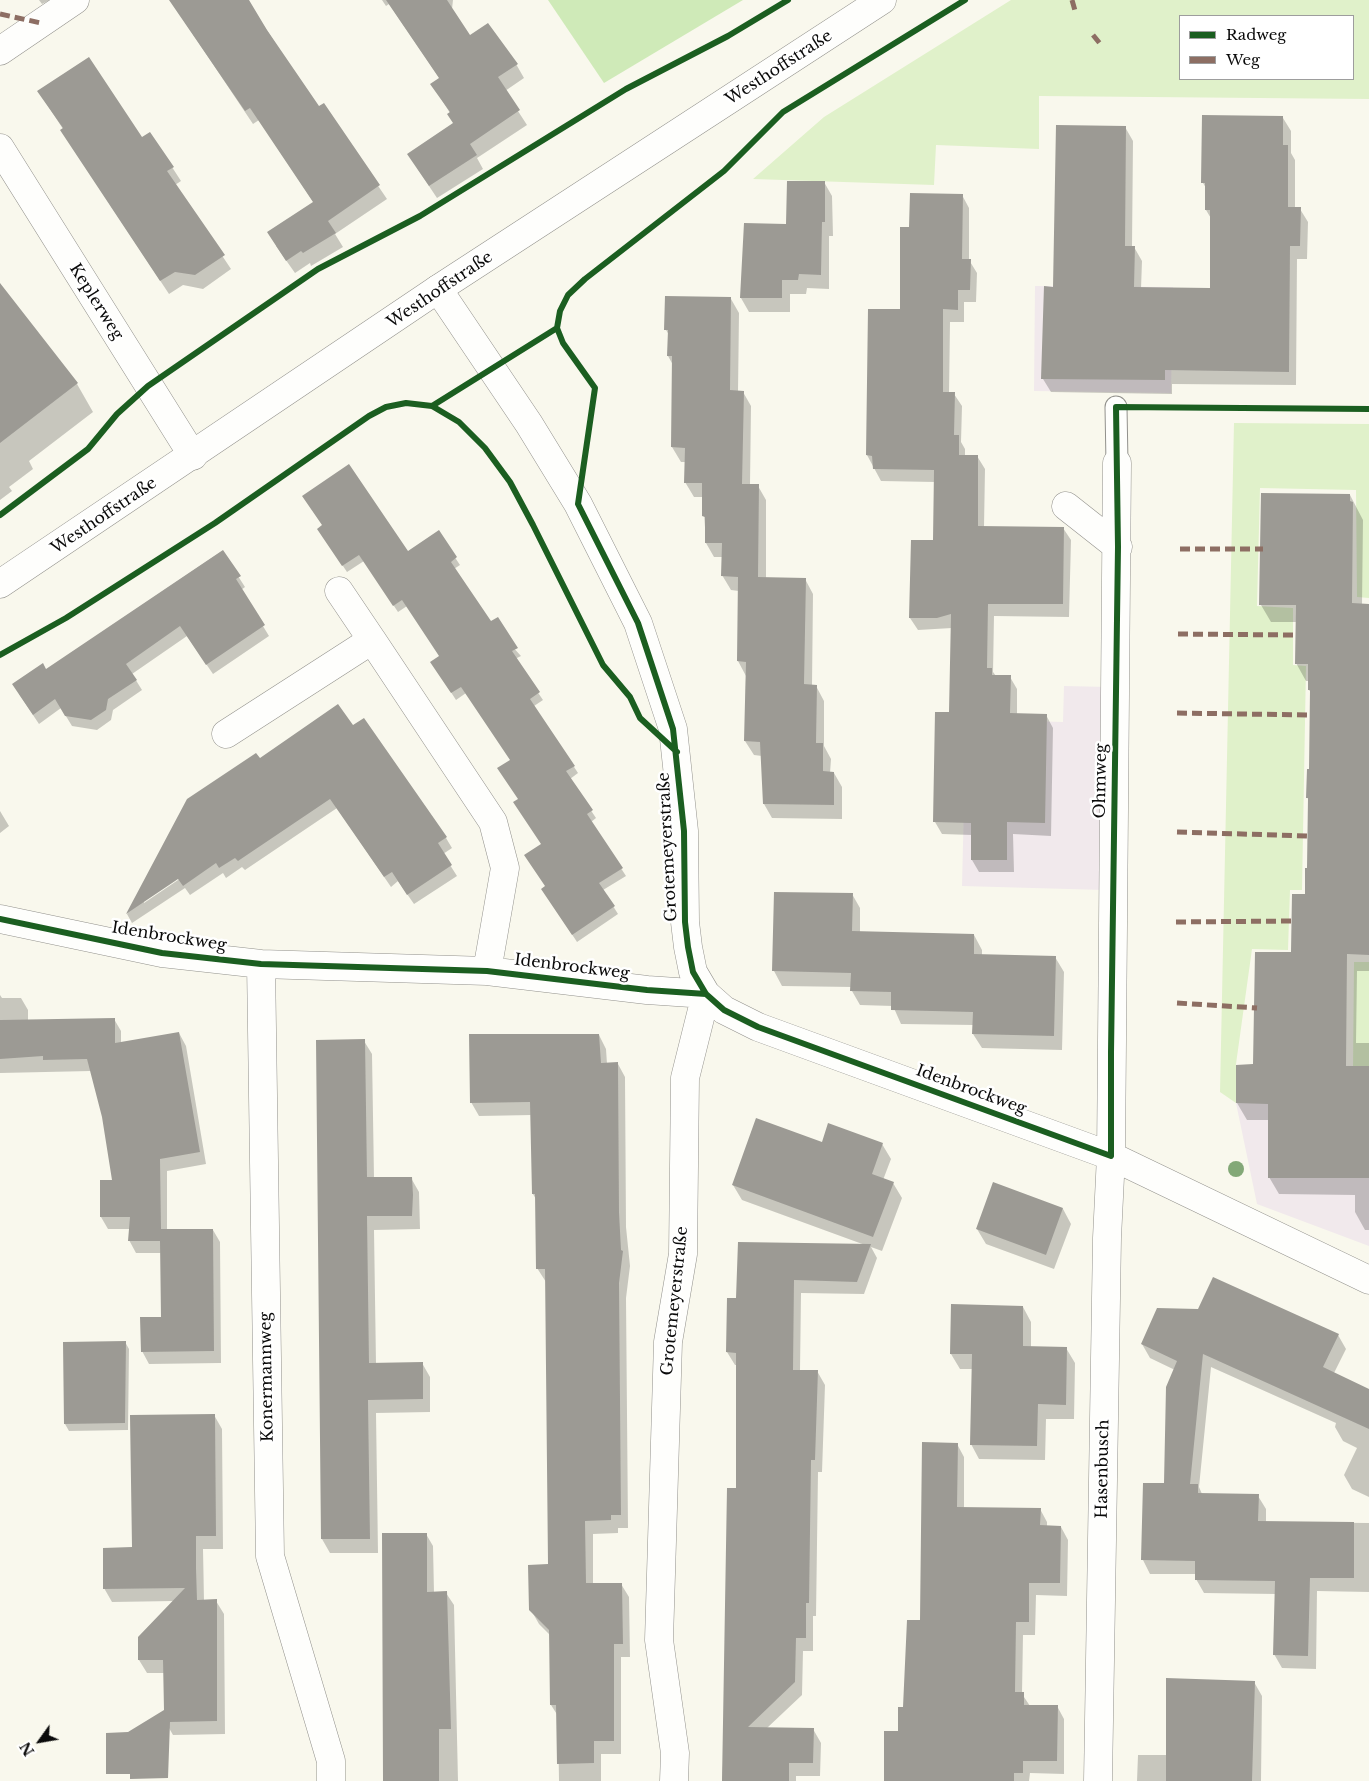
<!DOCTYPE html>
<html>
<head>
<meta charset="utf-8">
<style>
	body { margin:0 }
	#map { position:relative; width:1369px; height:1781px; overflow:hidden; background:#f9f8ed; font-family:"Libre Baskerville",serif }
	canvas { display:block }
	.legend { position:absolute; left:1179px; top:15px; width:175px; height:65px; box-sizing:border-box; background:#fff; border:1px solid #9d9d9d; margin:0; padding:6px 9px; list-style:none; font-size:15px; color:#0a0a0a }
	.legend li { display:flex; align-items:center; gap:10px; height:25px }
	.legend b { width:25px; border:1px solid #9d9d9d }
	.north { position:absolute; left:15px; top:1716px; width:50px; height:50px; -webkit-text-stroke:4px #fff; paint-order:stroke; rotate:238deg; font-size:14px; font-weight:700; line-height:20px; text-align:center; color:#0a0a0a }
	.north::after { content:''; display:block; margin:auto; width:18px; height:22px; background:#0a0a0a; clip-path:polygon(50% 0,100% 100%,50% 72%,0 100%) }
</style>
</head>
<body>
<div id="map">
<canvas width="1369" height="1781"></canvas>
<ul class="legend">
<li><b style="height:6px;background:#1b5e20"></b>Radweg</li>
<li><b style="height:6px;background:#8d6e63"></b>Weg</li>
</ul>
<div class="north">N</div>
</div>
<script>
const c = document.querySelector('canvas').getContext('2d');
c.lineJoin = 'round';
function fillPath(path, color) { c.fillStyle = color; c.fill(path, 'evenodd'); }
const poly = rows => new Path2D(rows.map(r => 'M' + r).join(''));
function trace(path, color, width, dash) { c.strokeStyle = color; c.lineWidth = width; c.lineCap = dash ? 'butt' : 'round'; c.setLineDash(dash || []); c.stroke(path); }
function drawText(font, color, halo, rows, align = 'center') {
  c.font = font + ' "Libre Baskerville",serif'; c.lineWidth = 5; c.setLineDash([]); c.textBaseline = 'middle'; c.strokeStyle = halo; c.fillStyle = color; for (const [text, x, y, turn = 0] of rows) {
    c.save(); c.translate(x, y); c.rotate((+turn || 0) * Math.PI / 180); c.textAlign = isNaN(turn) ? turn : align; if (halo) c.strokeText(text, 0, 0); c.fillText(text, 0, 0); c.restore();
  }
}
fillPath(poly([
	[1035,286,1173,287,1171,393,1034,391],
	[1064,686,1109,687,1104,890,962,886,966,719,1063,722],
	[1236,1065,1369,1066,1369,1246,1257,1204,1236,1103]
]), '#f1e9ec');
fillPath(poly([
	[1011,0,1369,0,1369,99,1039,96,1039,149,936,145,934,185,753,179,824,117],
	[1180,16,1353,16,1353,79,1180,79],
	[1234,423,1369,424,1369,598,1357,597,1356,490,1260,488,1257,606,1293,608,1293,665,1306,666,1302,890,1290,890,1288,950,1252,949,1236,1064,1236,1103,1220,1092],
	[1354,962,1369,962,1369,1066,1353,1066]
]), '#e0f1ca');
fillPath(poly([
	[548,0,743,0,604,83]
]), '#cfeab8');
fillPath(poly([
	[39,0,50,0,42,4],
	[170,0,247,0,318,108,323,105,387,199,335,234,343,247,311,266,310,263,295,273,276,246,314,203,259,120,253,124],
	[382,0,453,0,452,9,470,36,516,64,524,78,505,91,527,125,477,158,483,169,437,198,417,168,454,124,450,113,440,97,440,79,389,4,386,6],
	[39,92,142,139,150,133,181,181,175,185,231,269,203,289,183,285,169,294,70,144,63,129],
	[1283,118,1291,131,1291,153,1295,160,1295,209,1300,209,1308,222,1307,259,1297,259,1296,385,1172,384,1172,394,1051,392,1043,379,1054,288,1125,127,1133,141,1132,247,1134,247,1142,261,1141,289,1211,289,1212,220,1206,210,1206,188,1203,183],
	[824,182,832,196,833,236,829,236,829,289,807,288,806,294,790,294,790,312,749,312,741,298,787,225],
	[962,195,969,208,969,260,977,273,976,302,964,302,964,322,950,322,949,394,954,394,962,406,961,442,965,449,965,456,977,456,985,469,984,527,1063,528,1071,540,1069,617,994,616,993,672,996,676,1010,677,1017,689,1017,715,1046,715,1053,728,1051,836,1013,834,1014,872,979,872,972,860,972,835,942,834,935,822,950,713,952,628,918,630,910,618,934,542,935,482,881,481,867,455,901,310,911,229],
	[0,285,77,384,93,412,29,461,33,469,9,487,12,491,0,500],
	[731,299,739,313,738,392,743,392,751,406,750,485,758,486,766,500,766,578,805,579,813,594,812,686,816,686,824,701,824,746,831,759,830,773,834,773,842,787,842,819,772,818,764,804,762,756,754,755,745,741,746,676,738,661,739,591,731,590,722,575,723,557,714,557,706,543,703,497,694,497,685,482,686,462,681,462,672,447,673,365,668,356,669,335,666,330],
	[1350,495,1363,520,1362,605,1369,605,1369,971,1357,971,1356,1043,1369,1043,1369,1230,1365,1230,1355,1212,1355,1195,1279,1194,1269,1177,1269,1120,1247,1120,1237,1103,1254,1066,1292,954,1306,895,1309,869,1309,801,1307,797,1311,770,1312,694,1309,690,1309,681,1306,681,1296,663,1297,622,1271,622,1261,605],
	[438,532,460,565,454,569,491,623,521,656,515,659,543,700,534,706,578,773,570,779,596,818,591,822,626,876,603,890,618,914,577,942,547,896,542,845,519,800,511,760,466,693,456,700,436,669,441,657,407,606,398,612,364,561,347,572,323,536,407,553],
	[222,551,245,587,241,590,269,636,213,674,187,636,132,674,142,690,113,710,111,720,97,730,72,726,61,708,39,724,19,694,46,670],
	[353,727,446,838,452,848,443,854,457,876,414,904,398,881,391,887,337,808,245,870,242,867,226,878,223,873,190,895,185,888,132,923,127,914,188,800,260,760],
	[183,874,184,876,144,903,144,900],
	[0,811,9,826,0,833],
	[775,893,852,894,860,908,860,932,974,935,982,950,982,956,1055,957,1064,972,1062,1050,982,1048,973,1034,974,1025,901,1024,893,1006,860,1005,852,991,852,987,782,986,774,971],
	[0,995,2,998,21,998,28,1010,28,1021,114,1019,121,1031,121,1043,179,1033,186,1046,206,1164,167,1171,167,1230,213,1230,220,1242,221,1363,149,1364,142,1351,162,1318,161,1253,136,1253,129,1240,130,1229,108,1229,101,1217,114,1181,103,1117,91,1071,0,1073],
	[599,1035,606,1049,607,1064,618,1064,625,1077,626,1227,630,1266,626,1298,628,1528,618,1528,618,1533,593,1534,593,1584,621,1584,629,1597,630,1657,621,1657,621,1754,601,1754,601,1781,559,1781,558,1716,551,1705,550,1635,539,1624,531,1610,549,1566,546,1282,537,1268,537,1201,533,1194,532,1115,479,1116,471,1102],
	[317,1041,364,1041,372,1054,374,1178,411,1178,419,1192,420,1229,374,1230,376,1364,422,1363,430,1377,430,1412,376,1413,378,1553,330,1553,322,1539],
	[822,1144,882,1144,891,1159,883,1180,893,1183,902,1198,882,1251,871,1247,877,1258,864,1294,801,1293,800,1371,817,1371,825,1385,822,1472,818,1472,816,1616,813,1616,813,1651,803,1651,802,1695,767,1728,813,1729,821,1743,820,1776,796,1776,796,1781,722,1781,738,1490,737,1365,735,1365,727,1352,737,1299,865,1245,742,1200,733,1185],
	[1063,1209,1071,1224,1054,1269,986,1244,977,1229],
	[1023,1307,1031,1322,1031,1347,1066,1348,1075,1363,1074,1419,1046,1419,1045,1460,979,1459,971,1444,973,1369,960,1369,951,1354],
	[1338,1335,1346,1349,1334,1373,1369,1390,1369,1497,1352,1489,1344,1475,1357,1448,1343,1441,1335,1427,1336,1423,1211,1367,1199,1487,1202,1494,1258,1496,1266,1509,1266,1522,1369,1523,1369,1592,1317,1591,1316,1669,1282,1668,1274,1654,1276,1594,1204,1593,1196,1579,1196,1574,1150,1574,1143,1560,1166,1484,1175,1370,1150,1358,1142,1344],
	[125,1342,129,1349,128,1430,69,1431,65,1424],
	[214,1415,222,1429,223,1549,203,1549,204,1601,216,1601,224,1614,225,1734,173,1735,165,1721,165,1673,147,1673,139,1660,174,1601,112,1602,104,1588,134,1548],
	[957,1444,964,1457,964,1508,1040,1509,1047,1522,1047,1527,1061,1527,1068,1540,1067,1596,1036,1595,1035,1635,1023,1635,1022,1694,1030,1706,1057,1706,1064,1719,1064,1774,1030,1773,1029,1781,885,1781,904,1708],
	[426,1534,433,1546,434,1593,446,1593,454,1605,458,1781,385,1781],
	[1254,1682,1262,1696,1261,1781,1137,1781,1138,1755,1167,1755]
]), '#0003');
fillPath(poly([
	[169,0,249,0,267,30,319,106,324,103,380,185,328,221,336,233,303,253,301,251,286,261,267,232,313,202,250,108,245,111],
	[386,0,447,0,470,35,488,23,518,64,498,77,520,110,470,144,477,155,429,186,407,154,453,123,447,114,450,112,430,84,439,78],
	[89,57,142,137,150,132,174,167,167,171,225,255,195,275,175,272,160,281,60,130,63,128,37,91],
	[1202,115,1283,116,1283,145,1288,145,1288,207,1301,207,1300,246,1290,246,1289,372,1165,370,1165,380,1041,379,1044,286,1053,287,1056,125,1126,126,1125,246,1135,246,1134,287,1210,288,1210,210,1205,210,1205,183,1201,183],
	[787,181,825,181,825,222,822,222,821,275,799,274,798,280,782,280,782,298,740,298,744,223,786,224],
	[910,193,963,194,962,259,971,259,970,290,958,290,958,310,943,309,943,392,955,392,954,435,959,435,959,455,978,455,978,526,1064,527,1063,604,988,604,987,668,992,668,992,675,1011,675,1010,713,1047,714,1045,823,1007,822,1007,860,971,860,971,823,933,822,935,712,949,712,951,614,937,618,909,618,911,540,933,540,934,470,873,469,872,456,866,455,868,309,900,309,900,227,909,227],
	[0,283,78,383,0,443],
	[665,296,731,297,730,390,744,391,742,484,759,484,758,577,806,578,804,684,817,685,816,743,823,743,823,771,834,772,834,805,763,804,760,742,744,741,746,662,737,661,738,577,721,576,722,543,705,543,705,517,702,516,702,483,684,483,685,448,671,447,672,356,667,356,668,330,664,330],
	[349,464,408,551,439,530,457,557,451,562,491,621,498,617,518,648,512,651,540,692,530,699,575,766,566,771,593,810,587,814,623,868,599,883,615,906,572,935,541,889,545,886,524,855,541,844,513,802,518,799,497,768,510,760,461,687,451,693,430,662,439,656,402,600,393,606,359,555,342,566,317,529,322,525,302,496],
	[1261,493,1350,494,1350,501,1353,502,1352,603,1369,604,1369,955,1347,954,1346,1066,1369,1066,1369,1178,1268,1178,1268,1104,1236,1103,1236,1065,1253,1064,1255,952,1291,952,1292,894,1305,894,1305,868,1307,868,1308,798,1306,798,1307,769,1309,769,1310,690,1308,690,1308,664,1295,664,1296,605,1259,605],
	[223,550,241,576,236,579,265,625,206,665,180,626,126,664,137,680,108,699,106,710,91,720,65,716,55,699,33,715,12,684,43,663,46,669],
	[338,704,353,725,364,718,447,837,438,843,452,865,407,895,392,872,384,877,330,799,238,861,235,858,219,868,216,863,183,886,178,879,126,914,187,799,256,753,260,758],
	[774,892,853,893,852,931,974,934,974,954,1056,956,1054,1036,972,1034,973,1012,891,1010,891,992,850,991,851,973,772,971],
	[115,1018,115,1043,179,1032,200,1152,160,1159,161,1229,213,1229,214,1351,141,1352,140,1317,161,1317,160,1241,128,1241,130,1217,100,1217,100,1180,112,1180,102,1117,87,1059,43,1060,43,1056,0,1059,0,1020],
	[469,1034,599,1034,601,1063,618,1062,619,1212,621,1250,623,1251,619,1283,621,1515,611,1515,611,1520,585,1521,586,1583,622,1583,623,1644,614,1644,614,1741,594,1741,594,1763,557,1764,556,1705,550,1705,549,1630,529,1610,528,1565,548,1564,545,1269,536,1269,535,1194,532,1194,530,1102,470,1103],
	[365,1039,367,1177,412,1177,413,1195,412,1216,367,1216,369,1363,423,1362,423,1399,368,1400,370,1539,321,1539,316,1040],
	[756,1118,822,1142,828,1123,883,1143,872,1174,894,1182,873,1237,732,1185],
	[993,1182,1063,1208,1046,1255,976,1229],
	[738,1242,871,1244,857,1282,794,1280,793,1370,818,1370,815,1460,811,1460,809,1603,806,1603,806,1638,796,1638,795,1682,748,1727,814,1728,813,1763,789,1763,789,1781,722,1781,727,1488,736,1488,736,1353,726,1352,727,1298,736,1298],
	[1213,1277,1339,1334,1323,1367,1369,1389,1369,1429,1203,1354,1190,1484,1198,1484,1198,1493,1259,1494,1258,1521,1354,1522,1354,1578,1310,1578,1308,1656,1273,1655,1275,1581,1195,1580,1195,1561,1141,1560,1143,1483,1164,1483,1166,1387,1177,1361,1141,1344,1157,1308,1198,1309],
	[951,1304,1023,1306,1023,1346,1067,1347,1066,1405,1038,1404,1037,1446,970,1445,972,1354,950,1354],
	[126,1341,125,1423,64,1424,63,1342],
	[215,1414,216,1536,196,1536,196,1568,197,1600,217,1599,217,1721,170,1722,168,1778,130,1779,130,1774,106,1774,106,1733,128,1732,164,1710,163,1660,138,1660,138,1637,185,1588,103,1589,103,1548,132,1547,130,1415],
	[922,1442,958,1443,957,1507,1041,1508,1040,1525,1061,1526,1060,1583,1029,1583,1029,1622,1016,1622,1015,1692,1024,1692,1024,1705,1058,1705,1057,1761,1023,1761,1023,1773,1014,1773,1014,1781,884,1781,884,1731,898,1731,898,1707,903,1707,907,1620,920,1620],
	[382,1533,427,1533,427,1592,447,1591,451,1729,439,1729,439,1781,383,1781],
	[1166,1678,1255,1681,1252,1781,1166,1781]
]), '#9c9a94');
const service = poly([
	[1116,407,1117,463]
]);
const minor = poly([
	[0,51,75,0],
	[0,148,193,456],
	[438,289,529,424,578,504,638,623,673,729,684,831,685,922,688,947,693,972,706,994,724,1010,758,1027,1111,1156,1369,1280],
	[1066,506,1118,547],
	[339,591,372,640],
	[226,734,372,640,493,822,505,868,487,971],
	[0,919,162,953,261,964,487,971,647,990,706,994],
	[261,964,270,1556,331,1761,331,1781],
	[674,1781,675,1753,659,1640,668,1342,683,1254,685,1078,706,994],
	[1098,1781,1107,1238,1111,1156,1117,463]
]);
const tertiary = poly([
	[0,584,438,289,882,0]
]);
trace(service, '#92918c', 23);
trace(minor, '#92918c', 29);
trace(tertiary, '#92918c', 29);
trace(service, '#fefefc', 21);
trace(minor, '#fefefc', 28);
trace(tertiary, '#fefefc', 28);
trace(poly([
	[1072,0,1076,14],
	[0,14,41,23],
	[1093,35,1102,46],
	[1180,549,1263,549],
	[1178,634,1295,635],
	[1177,713,1310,715],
	[1177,832,1307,836],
	[1176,922,1291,921],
	[1177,1003,1257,1008]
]), '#8d6e63', 5, [10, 5]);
trace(poly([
	[965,0,783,112,724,171,585,279,568,295,560,311,557,328,563,343,595,388,578,504,638,623,673,729,684,831,685,922,688,947,693,972,706,994,724,1010,758,1027,1111,1156,1111,1052,1118,547,1116,407,1369,409],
	[432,406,557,328],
	[0,515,88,449,117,414,148,386,318,269,420,216,626,89,728,36,788,0],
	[0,655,66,618,215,523,369,416,386,407,406,403,432,406,459,422,485,448,510,482,533,525,603,665,630,697,640,718,677,752],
	[0,919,162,953,261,964,487,971,647,990,706,994]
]), '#1b5e20', 6);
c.fillStyle = '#83a877';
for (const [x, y] of [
	[1236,1169]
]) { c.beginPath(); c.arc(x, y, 8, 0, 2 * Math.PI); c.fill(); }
drawText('16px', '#0a0a0a', '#fff', [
	["Westhoffstraße",779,68,-33],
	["Westhoffstraße",440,290,-34],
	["Keplerweg",96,302,58],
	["Westhoffstraße",104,516,-34],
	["Ohmweg",1101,781,-89],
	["Grotemeyerstraße",668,847,-93],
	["Idenbrockweg",169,937,9],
	["Idenbrockweg",572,967,7],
	["Idenbrockweg",971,1090,20],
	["Grotemeyerstraße",675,1301,-84],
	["Konermannweg",267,1377,-91],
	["Hasenbusch",1103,1469,-89]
]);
</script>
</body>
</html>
